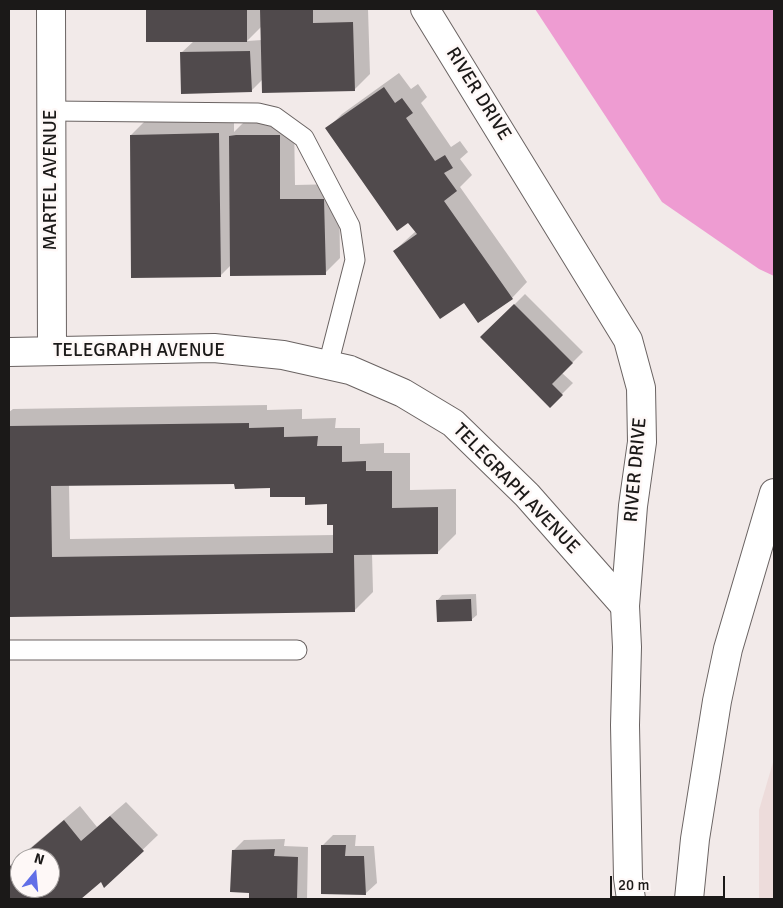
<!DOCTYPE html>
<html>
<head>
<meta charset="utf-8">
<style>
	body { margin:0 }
	#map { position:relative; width:783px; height:908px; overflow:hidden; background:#f2eae9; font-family:Signika,sans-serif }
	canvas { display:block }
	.frame { position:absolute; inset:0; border:10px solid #1b1918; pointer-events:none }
	.north { position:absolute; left:10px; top:848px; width:50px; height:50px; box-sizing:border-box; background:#fef8f7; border:1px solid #a39f9e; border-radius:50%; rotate:17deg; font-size:14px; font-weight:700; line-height:20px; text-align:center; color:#1b1918 }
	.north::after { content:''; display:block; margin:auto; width:18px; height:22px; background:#616fe7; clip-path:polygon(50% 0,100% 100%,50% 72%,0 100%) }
	.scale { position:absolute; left:610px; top:876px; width:115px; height:22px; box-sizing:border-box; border:2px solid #1b1918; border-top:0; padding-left:6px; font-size:15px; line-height:18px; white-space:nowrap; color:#1b1918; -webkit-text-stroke:4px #fef8f7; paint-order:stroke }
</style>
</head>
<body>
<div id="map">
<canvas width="783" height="908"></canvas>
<div class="frame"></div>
<div class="north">N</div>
<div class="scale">20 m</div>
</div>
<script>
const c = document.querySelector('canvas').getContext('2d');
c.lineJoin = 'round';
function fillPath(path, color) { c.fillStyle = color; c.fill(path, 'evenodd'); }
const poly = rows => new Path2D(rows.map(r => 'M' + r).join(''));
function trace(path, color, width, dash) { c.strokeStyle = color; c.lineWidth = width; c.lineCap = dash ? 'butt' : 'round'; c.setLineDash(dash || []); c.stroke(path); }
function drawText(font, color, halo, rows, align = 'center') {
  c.font = font + ' Signika,sans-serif'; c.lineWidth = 5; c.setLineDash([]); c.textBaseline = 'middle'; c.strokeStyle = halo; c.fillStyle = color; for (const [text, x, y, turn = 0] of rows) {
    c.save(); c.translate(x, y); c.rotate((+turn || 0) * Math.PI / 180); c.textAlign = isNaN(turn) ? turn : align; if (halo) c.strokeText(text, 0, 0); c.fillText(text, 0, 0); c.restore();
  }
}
fillPath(poly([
	[774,759,774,899,759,899,759,810]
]), '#eddcdb');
fillPath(poly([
	[535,9,774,9,774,276,759,269,662,202]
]), '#ee9cd2');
fillPath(poly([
	[147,9,368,9,370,74,354,90,263,79,251,91,181,53,194,41,148,40],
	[262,26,262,40,247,41],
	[399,73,411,89,418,84,427,97,421,103,451,147,460,141,468,152,460,159,472,175,460,187,527,282,512,298,464,301,394,251,416,231,327,129,342,114],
	[234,119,234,132,245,121,294,120,295,185,339,184,340,258,325,273,231,265,220,276,131,135,146,120],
	[525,294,583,352,562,373,573,383,550,406,482,337],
	[267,405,267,410,302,409,302,419,336,418,335,428,360,428,360,444,384,443,384,453,410,453,410,490,456,489,456,534,438,552,372,553,373,592,354,611,9,615,9,412,13,409],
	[235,482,271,487,328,503,334,524,334,535,70,539,69,485],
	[476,594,477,615,471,620,437,601,442,595],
	[126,802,158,835,105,886,101,880,79,899,9,899,9,866,80,806,97,827],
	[20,858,50,858,50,888,20,888],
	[333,835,356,835,355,846,374,846,377,883,366,893,323,892,322,846],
	[285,839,284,846,308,847,307,899,250,899,250,892,233,851,244,840]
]), '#0003');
fillPath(poly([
	[146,9,247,9,247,42,146,42],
	[260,9,313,9,313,23,353,22,355,91,262,93],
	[250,51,252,92,181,94,180,52],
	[384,87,395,103,402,98,413,113,406,118,435,161,445,155,453,168,444,173,457,191,444,201,513,299,478,323,464,303,440,319,393,251,417,234,408,223,397,231,325,128],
	[219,133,221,277,131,278,130,135],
	[236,135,280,135,280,199,324,199,326,275,230,276,229,136],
	[514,304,573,363,552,384,563,395,550,408,480,337],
	[249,423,249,428,284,427,284,437,318,436,317,446,342,446,342,462,366,461,366,471,392,471,392,508,438,507,438,554,354,555,355,612,9,617,9,426],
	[234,484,235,489,270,488,270,497,305,497,305,505,327,504,327,525,333,525,333,553,52,557,51,486],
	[471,599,472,621,437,622,436,600],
	[110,816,144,851,104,888,101,882,81,899,9,899,9,867,64,820,81,841],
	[20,858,50,858,50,888,20,888],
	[321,845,346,845,345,856,364,856,366,895,321,894],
	[275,849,274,856,298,857,297,899,249,899,249,893,230,892,232,850]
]), '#504a4c');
const service = poly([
	[51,111,258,113,275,117,304,138,350,226,355,260,328,365],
	[9,650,297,650]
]);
const minor = poly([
	[51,9,52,351],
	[9,352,214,348,283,355,350,370,403,393,453,423,527,495,625,606]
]);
const tertiary = poly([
	[425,9,628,340,641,388,642,442,633,506,625,606,627,647,625,725,628,878,631,899]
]);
const secondary = poly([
	[689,899,695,839,717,701,728,649,774,493]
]);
trace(service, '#6a6362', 21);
trace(minor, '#6a6362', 30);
trace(tertiary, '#6a6362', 30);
trace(secondary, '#6a6362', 30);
trace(service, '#fff', 19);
trace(minor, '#fff', 28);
trace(tertiary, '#fff', 28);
trace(secondary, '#fff', 28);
drawText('19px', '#1b1918', '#fef8f7', [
	["RIVER DRIVE",478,94,58],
	["MARTEL AVENUE",51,180,-90],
	["TELEGRAPH AVENUE",139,351],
	["RIVER DRIVE",636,470,-85],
	["TELEGRAPH AVENUE",516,489,46]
]);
</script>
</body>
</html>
